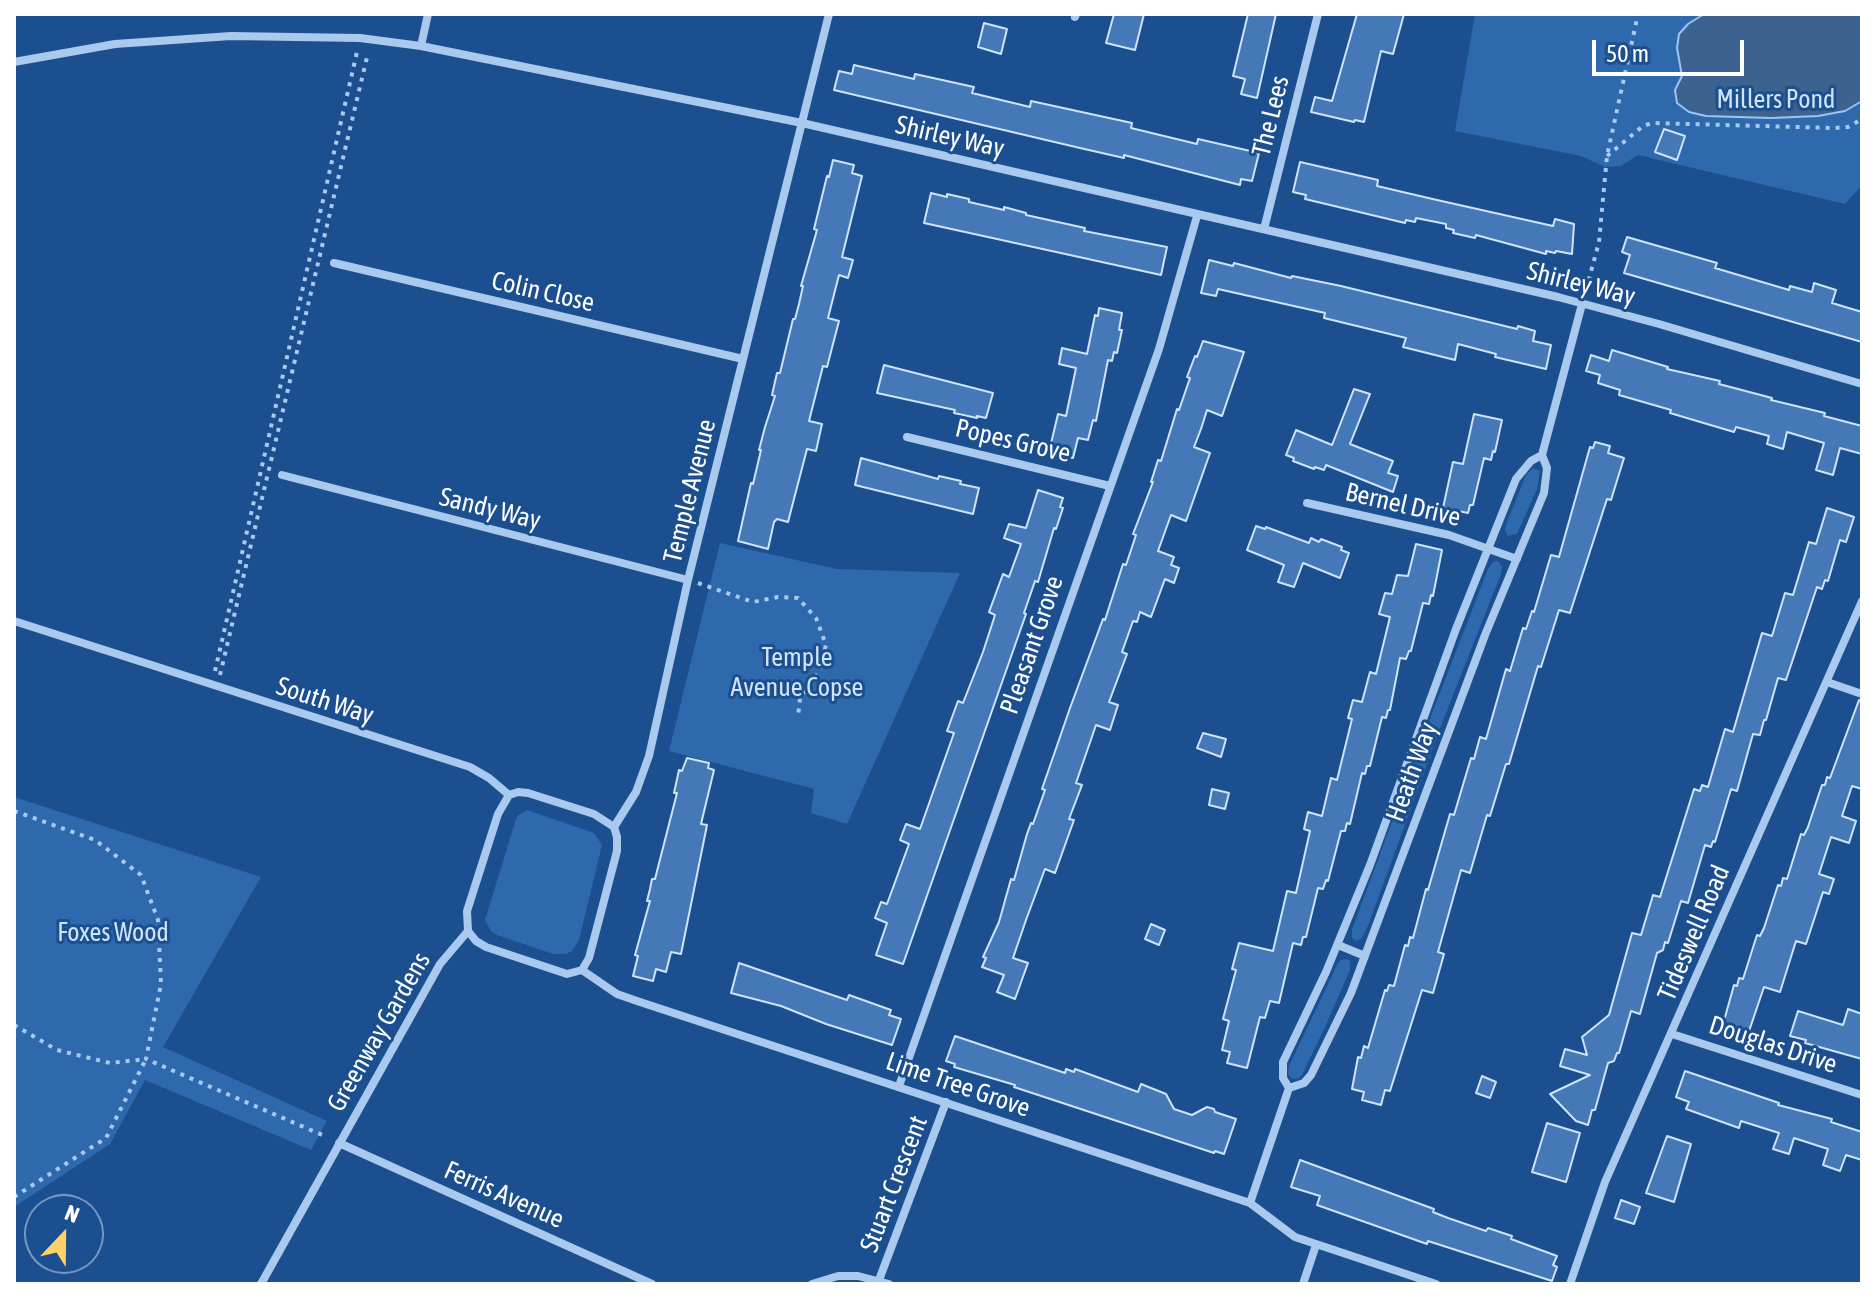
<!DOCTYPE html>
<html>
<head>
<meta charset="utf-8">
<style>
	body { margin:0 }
	#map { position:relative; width:1876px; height:1298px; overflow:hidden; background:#1b4f8f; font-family:"Asap Condensed",sans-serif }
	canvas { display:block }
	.frame { position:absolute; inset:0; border:16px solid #fff; pointer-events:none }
	.north { position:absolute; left:24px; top:1194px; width:80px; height:80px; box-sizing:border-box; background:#1b4f8f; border:2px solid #7695bc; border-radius:50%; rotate:22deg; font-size:22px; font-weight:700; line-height:32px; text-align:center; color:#fff }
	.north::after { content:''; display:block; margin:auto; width:28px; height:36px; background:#ffd166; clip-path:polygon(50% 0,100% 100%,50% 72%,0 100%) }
	.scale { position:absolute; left:1592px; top:40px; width:152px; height:36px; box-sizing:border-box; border:4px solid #fff; border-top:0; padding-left:10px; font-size:24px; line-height:28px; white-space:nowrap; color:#fff; -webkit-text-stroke:6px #1b4f8f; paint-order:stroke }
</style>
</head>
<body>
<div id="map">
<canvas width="1876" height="1298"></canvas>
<div class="frame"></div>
<div class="north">N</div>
<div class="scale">50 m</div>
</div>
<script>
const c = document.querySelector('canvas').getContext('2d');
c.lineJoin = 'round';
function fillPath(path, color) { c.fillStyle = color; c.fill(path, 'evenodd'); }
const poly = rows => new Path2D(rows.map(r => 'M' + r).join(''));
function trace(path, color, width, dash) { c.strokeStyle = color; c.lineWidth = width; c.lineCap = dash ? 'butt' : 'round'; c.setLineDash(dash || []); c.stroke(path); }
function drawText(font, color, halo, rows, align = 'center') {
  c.font = font + ' "Asap Condensed",sans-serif'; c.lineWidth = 6; c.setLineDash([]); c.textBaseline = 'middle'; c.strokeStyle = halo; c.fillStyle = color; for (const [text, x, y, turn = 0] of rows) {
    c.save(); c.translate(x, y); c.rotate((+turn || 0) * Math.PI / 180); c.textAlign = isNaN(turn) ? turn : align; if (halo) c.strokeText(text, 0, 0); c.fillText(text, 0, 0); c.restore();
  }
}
fillPath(poly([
	[1475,14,1862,14,1862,185,1845,204,1638,155,1621,166,1605,167,1581,156,1455,131],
	[1533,468,1540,471,1537,489,1517,534,1508,536,1505,530,1506,525,1526,475],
	[720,543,837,569,960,573,847,824,811,813,814,789,669,751],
	[1498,561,1502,567,1501,574,1442,723,1369,923,1362,938,1357,941,1352,938,1352,930,1434,708,1488,569,1493,562],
	[14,797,261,877,163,1047,327,1121,311,1150,145,1080,110,1144,14,1207],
	[527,810,594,833,602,845,579,940,572,951,566,954,553,954,497,935,491,931,485,920,517,816],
	[1347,959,1350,961,1350,970,1325,1027,1302,1075,1299,1078,1292,1079,1288,1074,1289,1066,1338,963,1341,960]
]), '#2e69ad');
const water = poly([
	[1704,14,1862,14,1862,101,1845,111,1818,116,1771,118,1706,116,1689,112,1677,103,1675,90,1682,76,1677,48,1679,34,1688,24,1704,14]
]);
fillPath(water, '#3c6290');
trace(water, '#9cc4f0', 2);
const building = poly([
	[1114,14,1144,14,1135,50,1106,43,1114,14],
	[1248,14,1276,14,1257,98,1241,94,1245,79,1233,76,1248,14],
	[1357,14,1404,14,1393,54,1381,51,1364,122,1355,120,1354,122,1311,112,1315,97,1332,101,1357,14],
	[984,23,1007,29,1001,54,978,47,984,23],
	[854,65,914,79,915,74,974,87,972,93,1030,107,1031,101,1132,123,1131,128,1197,144,1198,139,1259,153,1252,181,1241,179,1240,185,1124,155,1124,158,1080,148,834,90,839,71,852,74,854,65],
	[1664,129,1685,136,1677,160,1655,152,1664,129],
	[833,160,854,165,852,173,862,176,842,257,853,260,848,278,839,275,828,318,839,321,827,367,823,366,809,421,822,424,816,451,807,449,788,522,777,519,774,522,768,549,738,541,751,483,753,484,761,450,759,450,765,427,775,396,772,395,777,373,780,373,793,319,795,319,799,304,803,286,801,286,817,230,814,229,827,176,829,177,833,160],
	[1300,162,1378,180,1377,186,1437,200,1553,226,1555,219,1574,224,1572,254,1556,251,1555,253,1546,251,1546,254,1476,235,1475,238,1453,233,1454,230,1446,228,1446,224,1416,218,1415,222,1406,220,1405,223,1305,199,1306,195,1293,192,1300,162],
	[931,193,947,197,947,194,969,199,969,202,1004,210,1004,207,1026,213,1026,215,1085,228,1084,231,1167,247,1161,275,924,223,931,193],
	[1627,237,1717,263,1715,268,1789,290,1790,286,1812,292,1814,283,1836,290,1832,303,1862,312,1862,342,1624,273,1630,255,1622,252,1627,237],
	[1209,260,1233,266,1234,263,1291,278,1292,276,1341,286,1517,329,1518,326,1535,331,1533,341,1551,345,1546,369,1495,357,1496,354,1458,344,1455,360,1403,347,1406,338,1324,318,1325,313,1218,289,1216,296,1201,293,1209,260],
	[1099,308,1122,313,1119,330,1122,330,1117,353,1114,352,1112,361,1108,360,1096,421,1093,420,1088,440,1078,438,1073,458,1049,452,1058,414,1066,416,1076,368,1059,364,1062,348,1087,354,1095,315,1098,316,1099,308],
	[1203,341,1244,352,1222,416,1207,410,1201,429,1194,447,1210,453,1186,521,1171,515,1158,551,1174,557,1171,565,1179,568,1174,583,1165,579,1151,617,1140,612,1137,622,1133,621,1122,652,1127,654,1109,702,1118,705,1110,730,1096,725,1076,783,1082,785,1069,819,1074,820,1055,873,1045,869,1026,920,1013,958,1028,963,1015,999,997,992,1004,975,982,967,986,958,983,957,999,922,1011,879,1014,880,1027,834,1031,823,1033,824,1045,790,1042,789,1070,708,1103,619,1105,620,1123,564,1126,565,1136,535,1133,534,1153,482,1151,482,1158,460,1161,461,1177,409,1179,410,1190,378,1187,377,1195,356,1197,357,1203,341],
	[1612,350,1668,367,1667,369,1720,381,1719,384,1772,398,1771,400,1825,413,1824,416,1862,426,1862,454,1840,448,1833,475,1816,470,1824,443,1787,432,1783,449,1767,444,1769,436,1736,427,1734,432,1670,413,1671,410,1619,395,1620,390,1598,383,1600,375,1586,371,1591,355,1609,361,1612,350],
	[884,365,993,393,986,418,977,416,977,418,954,413,955,410,877,393,884,365],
	[1354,389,1370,394,1350,444,1393,461,1388,473,1398,476,1393,492,1326,465,1324,470,1315,467,1314,469,1293,461,1294,458,1286,455,1296,430,1332,445,1354,389],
	[1474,414,1502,420,1495,452,1493,451,1491,460,1484,458,1473,505,1470,505,1468,513,1443,508,1453,462,1463,464,1474,414],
	[1595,442,1610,446,1608,453,1624,458,1611,500,1607,499,1570,613,1559,610,1541,667,1538,666,1509,764,1506,764,1490,816,1487,815,1470,873,1461,870,1438,952,1444,954,1433,993,1422,990,1390,1091,1385,1090,1381,1105,1362,1100,1364,1092,1352,1089,1358,1057,1361,1058,1364,1046,1368,1048,1385,990,1387,991,1389,985,1394,986,1405,945,1408,946,1410,937,1413,938,1426,889,1428,890,1450,814,1454,815,1471,758,1474,759,1480,737,1486,739,1506,669,1510,671,1523,628,1526,629,1532,611,1534,612,1551,555,1559,557,1590,447,1593,448,1595,442],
	[861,458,938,479,939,476,961,481,960,484,979,488,973,514,855,485,861,458],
	[1038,490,1063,498,1060,507,1063,508,1056,529,1054,528,1038,582,1035,581,1024,613,1026,614,903,964,876,955,887,923,875,918,881,902,887,904,909,844,900,840,906,824,920,829,954,733,947,731,958,701,963,703,983,652,995,615,989,612,1003,574,1009,577,1021,544,1004,538,1009,524,1026,528,1038,490],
	[1827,508,1854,517,1846,542,1840,540,1828,581,1825,580,1822,589,1817,587,1786,680,1778,678,1766,720,1764,720,1760,735,1753,734,1737,791,1731,789,1715,842,1713,841,1711,847,1705,845,1688,903,1681,901,1668,943,1665,942,1663,950,1657,953,1640,1014,1631,1011,1619,1053,1617,1053,1614,1061,1608,1063,1595,1110,1592,1110,1588,1125,1576,1121,1550,1094,1590,1075,1560,1066,1565,1049,1587,1055,1582,1037,1609,1015,1632,933,1641,935,1653,895,1660,897,1694,789,1700,791,1702,785,1708,787,1725,729,1733,732,1762,633,1772,636,1785,593,1793,595,1809,542,1816,544,1827,508],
	[1256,526,1265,529,1266,527,1309,543,1311,538,1319,542,1321,539,1342,547,1341,550,1349,553,1340,578,1303,563,1294,587,1278,582,1284,565,1247,550,1256,526],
	[1416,544,1442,550,1433,596,1431,595,1429,604,1423,603,1411,651,1409,651,1406,659,1400,658,1390,710,1388,710,1386,718,1382,717,1370,766,1367,766,1365,774,1362,773,1350,824,1347,823,1345,831,1341,831,1328,881,1326,880,1323,889,1318,888,1306,937,1303,937,1301,945,1293,943,1279,1003,1270,1001,1265,1018,1260,1017,1247,1068,1227,1063,1230,1052,1222,1050,1229,1021,1223,1019,1236,970,1232,969,1239,943,1273,951,1287,891,1296,893,1310,831,1304,829,1308,812,1322,816,1331,778,1337,780,1352,719,1348,718,1353,700,1362,702,1370,672,1376,674,1390,617,1379,614,1385,593,1392,594,1397,575,1408,576,1416,544],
	[1859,700,1862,701,1862,789,1852,786,1842,816,1856,821,1849,843,1831,837,1819,874,1834,879,1829,894,1823,892,1806,944,1796,941,1780,992,1764,987,1746,1040,1720,1035,1734,985,1737,986,1739,978,1743,979,1757,935,1760,936,1764,928,1778,885,1781,886,1783,878,1787,879,1801,834,1804,835,1808,827,1822,785,1825,785,1827,777,1830,778,1859,700],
	[1203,733,1226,739,1221,757,1197,748,1203,733],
	[687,758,709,763,708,768,714,770,701,824,707,825,681,954,671,952,666,972,656,969,653,981,633,976,638,956,635,955,650,901,647,901,650,889,652,879,655,879,677,793,674,793,679,770,682,771,687,758],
	[1212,789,1229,793,1225,809,1209,805,1212,789],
	[1151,924,1165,930,1159,945,1145,939,1151,924],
	[739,963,847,1000,849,995,891,1010,889,1015,901,1019,892,1045,826,1024,781,1006,731,993,739,963],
	[1848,1009,1862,1014,1862,1059,1805,1043,1806,1040,1790,1036,1798,1011,1843,1025,1848,1009],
	[955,1036,1065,1073,1066,1069,1074,1072,1075,1069,1138,1092,1141,1084,1166,1094,1174,1109,1192,1115,1207,1107,1214,1109,1215,1112,1236,1119,1224,1154,1215,1151,1214,1153,1014,1087,1015,1085,954,1067,955,1064,946,1061,955,1036],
	[1685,1071,1779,1103,1778,1105,1832,1119,1831,1122,1862,1132,1862,1160,1846,1155,1840,1171,1823,1165,1828,1149,1794,1138,1789,1154,1773,1149,1779,1133,1741,1121,1739,1128,1686,1109,1689,1102,1676,1097,1685,1071],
	[1482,1076,1496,1082,1490,1098,1476,1093,1482,1076],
	[1547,1123,1580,1133,1566,1182,1532,1172,1547,1123],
	[1667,1136,1691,1144,1674,1202,1646,1193,1667,1136],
	[1300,1160,1434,1209,1433,1212,1448,1218,1486,1231,1488,1228,1512,1236,1511,1239,1557,1256,1553,1265,1557,1267,1552,1281,1428,1241,1427,1244,1317,1205,1320,1196,1291,1187,1300,1160],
	[1621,1200,1640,1207,1634,1224,1615,1218,1621,1200]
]);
fillPath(building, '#4478b7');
trace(building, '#cfe3fa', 2);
trace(poly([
	[1607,156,1643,126,1652,123,1834,128,1848,127,1862,119],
	[1586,290,1599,242,1607,156,1638,14],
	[698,583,753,602,778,597,798,598,816,618,826,645,819,672,800,698,798,717],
	[215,671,357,52],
	[220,675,368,53],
	[14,811,95,840,141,875,158,920,161,984,146,1059,327,1137],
	[14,1025,57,1050,110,1063,146,1059],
	[14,1197,106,1138,146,1059]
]), '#a9c9ee', 4, [4, 6]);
trace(poly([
	[1075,17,1076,14],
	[421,46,428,14],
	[14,62,115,44,231,36,360,38,421,46,802,123,1558,297,1659,324,1862,384],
	[1264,229,1318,14],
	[334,263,743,359],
	[907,437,1110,486],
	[282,475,688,580],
	[1307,503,1449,535,1517,559],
	[14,621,470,767,489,778,509,795],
	[1827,682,1862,694],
	[509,795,518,792,528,793,594,814,614,827],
	[614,827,636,792,649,756,688,580,829,14],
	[468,931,476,941,486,947,567,974,582,970,617,994,637,1001,1250,1203,1295,1237,1436,1284],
	[468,931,467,911,498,814,509,795],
	[1338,945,1365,956],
	[582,970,589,958,617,851,617,837,614,827],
	[1672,1034,1862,1095],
	[899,1086,1159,349,1197,216],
	[1289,1088,1283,1078,1283,1062,1326,972,1370,865,1456,629,1516,479,1531,461,1542,455],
	[339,1143,652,1284],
	[1250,1203,1289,1088,1304,1083,1311,1075,1351,993,1485,635,1544,493,1547,468,1542,455,1582,304],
	[879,1280,946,1102],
	[261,1284,440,964,468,931],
	[812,1284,838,1276,858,1276,889,1284],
	[1303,1284,1316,1245],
	[1570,1284,1605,1182,1862,601]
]), '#a9c9ee', 8);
drawText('26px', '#cfe3fa', '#1b4f8f', [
	["Millers Pond",1776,100],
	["Temple",797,658],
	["Avenue Copse",797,688],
	["Foxes Wood",113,933]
]);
drawText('26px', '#fff', '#1b4f8f', [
	["The Lees",1271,116,-76],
	["Shirley Way",950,137,13],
	["Shirley Way",1581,284,14],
	["Colin Close",543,292,13],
	["Popes Grove",1013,441,13],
	["Temple Avenue",690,491,-76],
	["Bernel Drive",1403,505,13],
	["Sandy Way",490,509,14],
	["Pleasant Grove",1032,645,-71],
	["South Way",325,701,18],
	["Heath Way",1412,772,-70],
	["Tideswell Road",1694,933,-67],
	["Greenway Gardens",379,1032,-60],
	["Douglas Drive",1773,1045,18],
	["Lime Tree Grove",958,1085,19],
	["Stuart Crescent",894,1184,-69],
	["Ferris Avenue",504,1195,24]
]);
</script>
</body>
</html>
